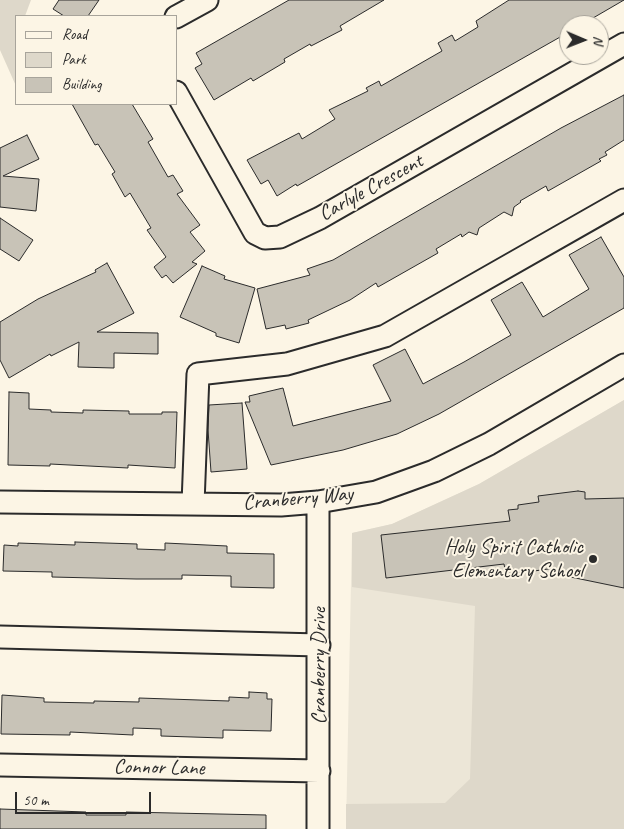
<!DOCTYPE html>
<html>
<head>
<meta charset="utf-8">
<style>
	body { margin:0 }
	#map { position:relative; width:624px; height:829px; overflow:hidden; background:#fcf5e5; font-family:Caveat,sans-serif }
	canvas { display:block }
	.legend { position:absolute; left:15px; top:15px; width:162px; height:90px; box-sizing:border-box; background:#fcf5e5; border:1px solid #a8a49b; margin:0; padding:6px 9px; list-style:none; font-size:15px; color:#2b2b2b }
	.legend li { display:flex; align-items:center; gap:10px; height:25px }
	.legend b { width:25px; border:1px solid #a8a49b }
	.north { position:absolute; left:559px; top:15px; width:50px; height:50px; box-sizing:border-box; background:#fcf5e5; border:1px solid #a8a49b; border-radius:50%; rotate:91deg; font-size:14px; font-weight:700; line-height:20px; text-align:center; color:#2b2b2b }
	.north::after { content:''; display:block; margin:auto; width:18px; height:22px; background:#2b2b2b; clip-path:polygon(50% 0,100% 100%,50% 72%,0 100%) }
	.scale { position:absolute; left:15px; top:792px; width:136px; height:22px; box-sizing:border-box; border:2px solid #2b2b2b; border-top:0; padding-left:6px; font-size:15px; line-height:18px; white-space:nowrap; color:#2b2b2b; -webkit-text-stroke:4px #fcf5e5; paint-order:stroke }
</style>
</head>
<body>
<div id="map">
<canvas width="624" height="829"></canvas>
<ul class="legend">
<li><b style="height:6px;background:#fcf5e5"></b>Road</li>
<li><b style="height:14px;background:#ded8ca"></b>Park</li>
<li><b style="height:14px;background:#c8c3b7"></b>Building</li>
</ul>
<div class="north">N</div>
<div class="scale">50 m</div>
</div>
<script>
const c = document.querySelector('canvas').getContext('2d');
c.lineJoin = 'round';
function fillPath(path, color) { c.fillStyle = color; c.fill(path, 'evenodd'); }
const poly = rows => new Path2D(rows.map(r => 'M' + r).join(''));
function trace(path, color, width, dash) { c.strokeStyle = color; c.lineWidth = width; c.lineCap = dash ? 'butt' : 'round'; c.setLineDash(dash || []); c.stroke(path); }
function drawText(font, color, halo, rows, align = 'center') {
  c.font = font + ' Caveat,sans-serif'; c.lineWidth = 4; c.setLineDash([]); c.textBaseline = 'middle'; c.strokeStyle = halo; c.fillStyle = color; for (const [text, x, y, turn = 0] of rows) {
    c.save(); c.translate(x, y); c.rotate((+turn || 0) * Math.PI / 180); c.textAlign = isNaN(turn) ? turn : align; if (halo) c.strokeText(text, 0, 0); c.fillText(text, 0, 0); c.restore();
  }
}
fillPath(poly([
	[624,400,624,829,346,829,352,533,392,524,479,484]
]), '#ece6d7');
fillPath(poly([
	[0,0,31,0,25,16,16,16,16,86,0,50],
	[624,400,624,829,346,829,346,804,445,803,470,779,475,606,352,587,352,533,392,524,479,484]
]), '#ded8ca');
const building = poly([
	[59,0,99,0,88,16,64,16,53,9,59,0],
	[289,0,384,0,340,26,342,30,311,46,310,44,284,59,285,62,253,81,251,78,214,100,195,68,202,64,196,53,289,0],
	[509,0,624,0,581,25,569,25,569,32,297,186,296,184,277,196,268,180,261,184,247,160,299,133,302,139,335,119,329,110,368,91,366,88,379,81,381,86,442,51,438,43,452,35,455,41,478,27,476,21,509,0],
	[624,95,624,140,605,152,607,155,599,159,601,161,548,191,546,186,520,201,521,202,514,207,512,216,504,212,479,228,477,235,469,232,462,237,461,234,436,249,438,253,378,287,376,283,350,300,308,320,309,323,286,329,285,325,266,329,257,289,310,275,307,269,333,260,561,128,624,95],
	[72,104,132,104,153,139,148,142,168,177,173,175,183,191,177,194,200,225,190,232,205,251,192,262,197,264,173,283,166,275,162,278,154,267,166,257,147,230,151,228,130,193,125,197,112,174,115,172,98,144,95,145,72,104],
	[27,135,39,159,3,176,39,179,36,211,0,207,0,148,27,135],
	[0,218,33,240,19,261,0,249,0,218],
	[601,237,624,277,624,308,439,414,397,434,343,450,271,465,245,402,250,402,249,396,283,388,293,426,391,401,373,365,405,349,423,384,464,362,511,335,491,300,522,282,543,317,589,289,569,255,601,237],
	[107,263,134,313,97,332,158,333,158,354,114,353,114,368,78,367,79,342,51,356,50,354,9,378,0,360,0,322,38,299,96,272,95,270,107,263],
	[202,266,225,276,224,279,255,288,239,343,216,336,216,333,180,317,202,266],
	[9,392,29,393,29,409,51,410,51,412,83,413,83,410,129,411,129,414,162,414,162,412,177,412,175,468,128,465,128,468,50,464,50,466,8,465,9,392],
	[242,403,247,469,211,472,208,430,209,405,242,403],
	[578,491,585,492,585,499,624,498,624,588,556,574,555,568,506,575,504,564,386,578,381,535,510,521,508,510,518,509,518,505,539,502,538,496,578,491],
	[75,542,137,544,137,549,165,550,165,543,227,546,227,553,274,554,274,588,231,587,231,576,182,575,182,579,136,579,52,577,52,572,3,571,4,545,18,546,18,543,75,545,75,542],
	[249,692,267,693,267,699,272,699,271,731,223,730,223,738,161,736,161,729,133,728,133,735,70,732,70,735,1,734,2,695,44,698,44,702,94,703,94,701,139,702,139,698,229,701,229,697,249,698,249,692],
	[0,809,86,812,86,815,126,815,126,812,266,815,266,829,0,829,0,809]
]);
fillPath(building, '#c8c3b7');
trace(building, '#2b2b2b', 1);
const minor = poly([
	[176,17,207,0],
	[176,92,255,233,265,238,280,237,320,218,624,44],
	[0,502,281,505,318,502,376,492,434,471,489,444,624,365],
	[193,504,198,374,287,364,385,336,624,200],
	[0,637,319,645],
	[0,765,319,771],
	[318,829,318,502]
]);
trace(minor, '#2b2b2b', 25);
trace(minor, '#fcf5e5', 21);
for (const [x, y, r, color] of [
	[593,559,5,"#2b2b2b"]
]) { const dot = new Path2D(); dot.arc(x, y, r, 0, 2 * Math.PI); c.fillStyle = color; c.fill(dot); trace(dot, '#fcf5e5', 2); }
drawText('21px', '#2b2b2b', '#fcf5e5', [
	["Carlyle Crescent",371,188,-29],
	["Cranberry Way",298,499,-5],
	["Cranberry Drive",319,666,-90],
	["Connor Lane",159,768,1]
]);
drawText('21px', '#2b2b2b', '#fcf5e5', [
	["Holy Spirit Catholic",583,547],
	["Elementary School",583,571]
], 'right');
</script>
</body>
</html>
